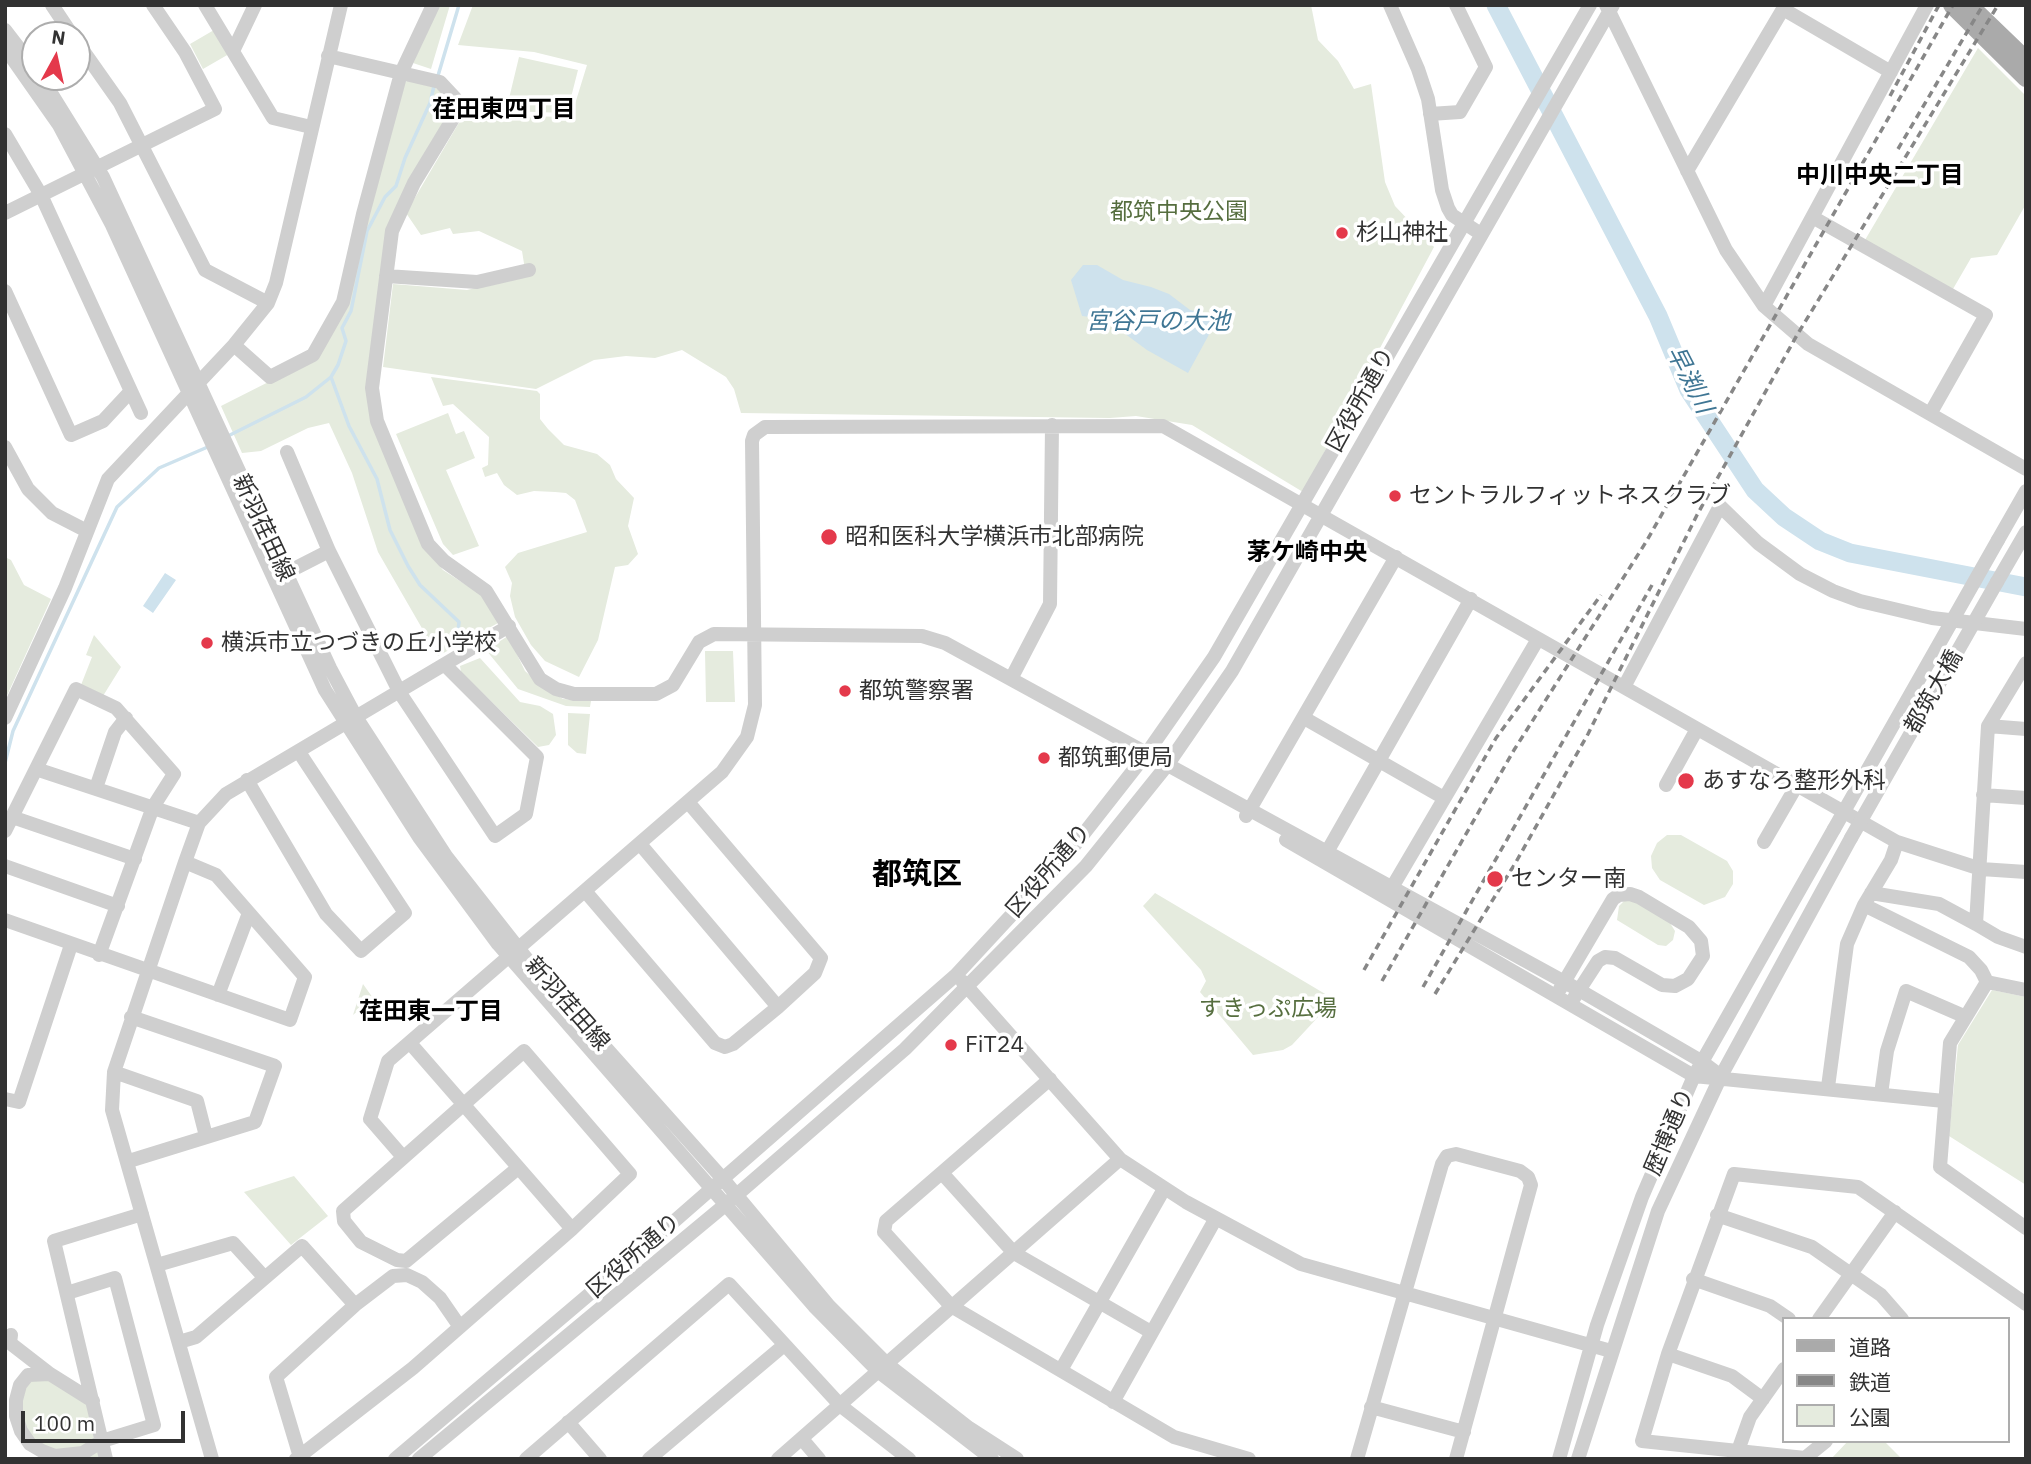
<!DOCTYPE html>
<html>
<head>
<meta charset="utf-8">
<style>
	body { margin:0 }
	#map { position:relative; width:2031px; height:1464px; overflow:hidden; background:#fff; font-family:"IBM Plex Sans","Noto Sans JP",sans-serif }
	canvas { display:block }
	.frame { position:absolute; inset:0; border:7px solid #323232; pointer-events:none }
	.legend { position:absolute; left:1782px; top:1317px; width:228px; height:126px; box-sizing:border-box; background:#fff; border:2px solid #adadad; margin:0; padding:9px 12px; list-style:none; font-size:21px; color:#323232 }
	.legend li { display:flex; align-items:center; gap:14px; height:35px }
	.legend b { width:35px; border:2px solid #adadad }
	.north { position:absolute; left:21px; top:21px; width:70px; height:70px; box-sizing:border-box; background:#fff; border:2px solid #adadad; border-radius:50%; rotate:8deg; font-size:19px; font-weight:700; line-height:28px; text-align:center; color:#323232 }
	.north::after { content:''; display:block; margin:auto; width:24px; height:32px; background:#e4394b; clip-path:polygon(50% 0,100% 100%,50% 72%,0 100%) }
	.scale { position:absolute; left:21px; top:1411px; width:164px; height:32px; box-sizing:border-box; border:4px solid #323232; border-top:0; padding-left:9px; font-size:21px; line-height:24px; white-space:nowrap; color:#323232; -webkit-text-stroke:5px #fff; paint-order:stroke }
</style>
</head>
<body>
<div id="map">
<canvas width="2031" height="1464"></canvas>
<div class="frame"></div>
<ul class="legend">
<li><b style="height:9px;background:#aaa"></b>道路</li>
<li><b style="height:9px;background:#878787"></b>鉄道</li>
<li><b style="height:19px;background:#e5ebde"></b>公園</li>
</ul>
<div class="north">N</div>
<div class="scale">100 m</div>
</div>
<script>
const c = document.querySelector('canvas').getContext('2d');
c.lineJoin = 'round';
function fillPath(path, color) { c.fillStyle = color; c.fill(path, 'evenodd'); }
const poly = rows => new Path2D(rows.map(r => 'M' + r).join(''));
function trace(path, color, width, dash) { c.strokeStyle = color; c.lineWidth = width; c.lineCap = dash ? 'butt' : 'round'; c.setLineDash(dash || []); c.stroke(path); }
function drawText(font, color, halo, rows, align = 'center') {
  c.font = font + ' "IBM Plex Sans","Noto Sans JP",sans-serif'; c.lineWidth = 7; c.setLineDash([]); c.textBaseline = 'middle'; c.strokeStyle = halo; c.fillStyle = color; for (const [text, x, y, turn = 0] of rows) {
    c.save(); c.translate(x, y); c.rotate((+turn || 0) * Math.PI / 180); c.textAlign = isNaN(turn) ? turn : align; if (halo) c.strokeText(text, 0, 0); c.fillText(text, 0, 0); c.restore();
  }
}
fillPath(poly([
	[440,5,450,5,431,69,413,63],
	[473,5,1311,5,1318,40,1338,61,1354,89,1371,84,1385,182,1395,206,1434,247,1303,492,1192,425,1136,416,1110,418,741,413,734,389,726,377,682,350,655,358,626,356,594,360,536,389,383,367,393,284,467,290,526,276,522,251,479,231,453,234,450,228,421,235,406,213,457,126,461,120,512,116,571,117,587,65,534,52,458,45],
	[214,30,229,54,203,69,190,44],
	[1978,48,2026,96,2026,204,1997,255,1971,258,1953,289,1865,240],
	[519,57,578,70,567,113,506,111],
	[408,80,440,89,449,97,450,117,399,202,369,396,427,551,443,570,483,596,498,623,438,656,378,552,352,473,329,423,308,428,261,451,242,453,221,406,304,364,338,320,403,84],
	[431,377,537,391,540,394,540,419,548,429,564,445,597,454,610,465,616,479,634,498,628,526,638,554,628,565,615,567,598,640,579,677,545,661,531,645,515,617,510,596,512,583,505,567,518,553,587,532,575,500,566,493,555,492,534,491,517,495,504,485,497,473,485,477,482,468,488,465,489,437,453,404,443,406],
	[448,413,456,434,464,431,475,458,446,470,479,546,453,555,443,544,396,434],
	[5,557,11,560,24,585,51,599,5,700],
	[94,635,121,667,103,696,81,685,92,657,86,655],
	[508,636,525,671,543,687,563,699,591,701,590,707,566,706,518,689,486,650],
	[705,651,733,651,735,702,706,702],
	[480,658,520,702,540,706,553,714,556,735,549,745,538,747,461,672,460,666],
	[568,713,590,714,586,754,577,753,568,745],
	[1667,835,1681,835,1727,861,1733,871,1733,884,1725,897,1704,905,1660,880,1652,868,1651,856,1657,843],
	[1155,893,1300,979,1332,998,1320,1015,1292,1045,1283,1050,1253,1055,1200,992,1206,981,1201,970,1143,906],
	[1634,900,1670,923,1675,931,1673,940,1666,946,1658,945,1617,920,1619,906,1624,901],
	[363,984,373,998,353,1015],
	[1992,990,2026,997,2026,1185,1949,1136,1958,1045],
	[294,1176,328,1216,291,1245,244,1192],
	[41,1361,86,1391,103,1457,45,1459,11,1405,25,1372],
	[1848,1441,1884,1441,1902,1459,1831,1459]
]), '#e5ebde');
fillPath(poly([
	[1083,265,1097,265,1123,280,1151,287,1169,294,1190,310,1204,313,1212,321,1212,329,1188,373,1147,350,1105,319,1082,316,1071,280],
	[165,573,176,580,153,613,143,606]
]), '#cee2ed');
trace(poly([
	[437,79,459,5],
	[331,377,349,426,377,479,390,530,408,566,420,585,459,622,458,631,469,642],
	[226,437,306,397,331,377,338,365,346,341,342,328,351,311,367,231,385,197,396,186,405,158,430,103,434,86],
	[5,763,13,731,117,507,159,468,210,446]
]), '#cee2ed', 3.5);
trace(poly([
	[1496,5,1658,316,1689,390,1755,490,1784,517,1820,541,1850,553,2026,587]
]), '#cee2ed', 19);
trace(poly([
	[52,5,72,35],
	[205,5,273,118,311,127],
	[1390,5,1418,69,1428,99,1442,190,1448,208,1452,215,1481,234],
	[1606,5,1726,250,1764,306,1808,344,2026,469],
	[5,30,35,69],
	[77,42,120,103,205,270,268,303],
	[5,48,59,125,112,225,325,690,419,837,498,944,814,1306,879,1372,992,1459],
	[234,49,255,5],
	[328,56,440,82,455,98,454,117,414,183,392,231,372,388,377,421,428,544,444,561,486,591,540,679,556,689,574,694,656,694,673,685,699,642,714,634,922,636,945,643,1579,990,1701,1061,1721,1076],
	[41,77,103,177,330,668,356,717,446,856,530,963,723,1179,829,1306,887,1364,969,1428,1017,1459],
	[1430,114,1460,112,1486,67,1456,5],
	[5,134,41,195,141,413],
	[1687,171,1783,9,1891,72],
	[5,213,215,109,185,52,153,5],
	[1814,218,1986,315,1930,414],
	[386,276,477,282,529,270],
	[5,291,71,435,103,421,130,392],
	[1764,306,1927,5],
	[234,345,270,377,313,355,343,302,363,214,401,73,433,5],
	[5,447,28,489,52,513,87,531],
	[287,452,329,551,400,693,495,836,526,814,537,757,446,666],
	[1998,540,2026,491],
	[284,574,329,551],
	[1997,582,2026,532],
	[2026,663,1988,726,1976,924,1998,937,2026,947],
	[1012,677,1050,604,1052,425],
	[1624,687,1720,506,1758,543,1800,574,1833,591,1860,601,1932,618,2026,629],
	[5,718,65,588,108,479,234,345,268,303,276,283,341,5],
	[1304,718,1444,798],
	[1988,726,2026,729],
	[36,769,199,823],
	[247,780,326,914,361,951,405,913,299,752],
	[1666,785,1697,729],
	[96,788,115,732,126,718],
	[1983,795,2026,798],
	[1246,816,1396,557],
	[12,817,135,859],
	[5,831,76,689,116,708,174,774,153,807,99,955],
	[1286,840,1694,1076,1944,1101],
	[1764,842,1797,785],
	[640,844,778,1007],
	[1327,852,1471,599],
	[5,866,118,906],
	[585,891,715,1043,725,1047,733,1044,778,1007,815,973,821,958,688,802],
	[1871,893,1939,904,1976,924],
	[1387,896,1538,639],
	[1864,905,1969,957,1981,970,1987,982,1950,1043,1940,1167,2026,1228],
	[5,920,290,1020,305,977,216,875,185,862],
	[962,981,1120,1159,1186,1202,1301,1264,1611,1351],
	[1987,982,2026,990],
	[1560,989,1613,899,1619,895,1630,894,1639,897,1689,927,1701,941,1703,956,1688,979,1675,986,1662,985,1615,958,1605,957,1598,961,1574,998],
	[218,995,249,913],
	[410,1043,572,1229],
	[114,1072,197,1101,206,1136],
	[1050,1079,886,1221,884,1232,951,1306,1174,1437,1249,1459],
	[1828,1087,1847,944,1864,905,1891,860,1897,842],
	[1881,1094,1887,1051,1906,991,1966,1017],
	[5,1099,19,1102,71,945],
	[403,1157,370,1119,388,1061,722,772,747,737,755,705,752,441,754,435,765,427,1163,426,1897,842,1981,869,2026,872],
	[129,1161,255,1122,275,1066,131,1017],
	[942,1173,1014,1253,1151,1332],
	[1717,1215,1812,1247,1881,1295,1902,1319],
	[157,1265,233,1243,264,1277],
	[1693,1279,1770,1306,1789,1319],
	[1819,1319,1895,1212],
	[11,1335,10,1343,50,1374,93,1401],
	[179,1342,196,1337,302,1246,355,1305],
	[1668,1354,1732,1376,1763,1399],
	[1061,1370,1164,1189],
	[50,1374,28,1375,20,1385,16,1400,16,1416,21,1431,30,1444,42,1451,55,1456,83,1453,102,1441,154,1425,115,1278,67,1293],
	[1113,1402,1216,1218],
	[1371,1407,1464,1432],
	[568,1422,600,1459],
	[802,1439,819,1459],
	[1826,1441,1805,1458,1642,1441,1668,1354,1734,1174,1858,1187,2026,1304],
	[300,1457,276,1377,355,1305,393,1276,407,1275,422,1282,440,1298,460,1327],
	[106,1459,54,1241,142,1214],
	[212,1459,112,1110,114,1072,185,862,199,823,226,794,509,626],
	[296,1459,413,1368,572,1229,630,1174,524,1051,343,1211,344,1221,361,1242,397,1260,406,1261,518,1168],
	[395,1459,639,1252,956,975,1067,855,1147,753,1214,657,1590,5],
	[419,1459,725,1205,905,1049,1086,866,1168,764,1232,671,1613,5],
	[526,1459,729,1284,841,1406,909,1459],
	[649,1459,783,1346],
	[778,1459,1120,1159],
	[1357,1459,1442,1164,1447,1156,1456,1154,1520,1171,1528,1177,1531,1185,1456,1459],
	[1559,1459,1597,1325,1642,1197,1694,1076,1834,829],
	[1578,1459,1658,1211,1721,1076,1851,838],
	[1735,1459,1750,1417,1784,1369]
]), '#cfcfcf', 14);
trace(poly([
	[1952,5,2026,78],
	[1969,5,2026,60]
]), '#aaa', 18);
trace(poly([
	[1890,96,1939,5],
	[1898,149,1983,5],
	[1364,970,1496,738,1601,595],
	[1382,981,1514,750,1646,542,1953,5],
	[1423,987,1652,585],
	[1435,994,1516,862,1588,734,1697,515,1797,335,1998,5]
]), '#878787', 3.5, [7, 5]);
trace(poly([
	[1834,829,1998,540],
	[1851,838,1997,582]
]), '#cfcfcf', 14);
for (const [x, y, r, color] of [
	[1342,233,7,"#e4394b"],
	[1395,496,7,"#e4394b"],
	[829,537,9,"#e4394b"],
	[207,643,7,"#e4394b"],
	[845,691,7,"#e4394b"],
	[1044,758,7,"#e4394b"],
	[1686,781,9,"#e4394b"],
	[1495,879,9,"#e4394b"],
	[951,1045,7,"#e4394b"]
]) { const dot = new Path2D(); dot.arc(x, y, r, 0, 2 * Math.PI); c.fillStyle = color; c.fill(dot); trace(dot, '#fff', 2.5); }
drawText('23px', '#566e3f', '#fff', [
	["都筑中央公園",1179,212],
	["すきっぷ広場",1268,1009]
]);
drawText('23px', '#323232', '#fff', [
	["杉山神社",1356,233],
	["セントラルフィットネスクラブ",1409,496],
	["昭和医科大学横浜市北部病院",845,537],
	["横浜市立つづきの丘小学校",221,643],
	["都筑警察署",859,691],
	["都筑郵便局",1058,758],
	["あすなろ整形外科",1702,781],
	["センター南",1511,879],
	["FiT24",965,1045]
], 'left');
drawText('23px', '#323232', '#fff', [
	["区役所通り",1361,400,-61],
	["新羽荏田線",263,528,65],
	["都筑大橋",1934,692,-60],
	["区役所通り",1049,871,-49],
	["新羽荏田線",567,1004,49],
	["歴博通り",1670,1132,-67],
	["区役所通り",634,1256,-41]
]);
drawText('bold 24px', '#000', '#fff', [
	["荏田東四丁目",504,110],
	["中川中央二丁目",1880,176],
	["茅ケ崎中央",1307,553],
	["荏田東一丁目",431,1012]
]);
drawText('italic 24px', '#3f7694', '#fff', [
	["宮谷戸の大池",1158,322],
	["早渕川",1689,380,63]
]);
drawText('bold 30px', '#000', '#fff', [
	["都筑区",917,875]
]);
</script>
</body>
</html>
